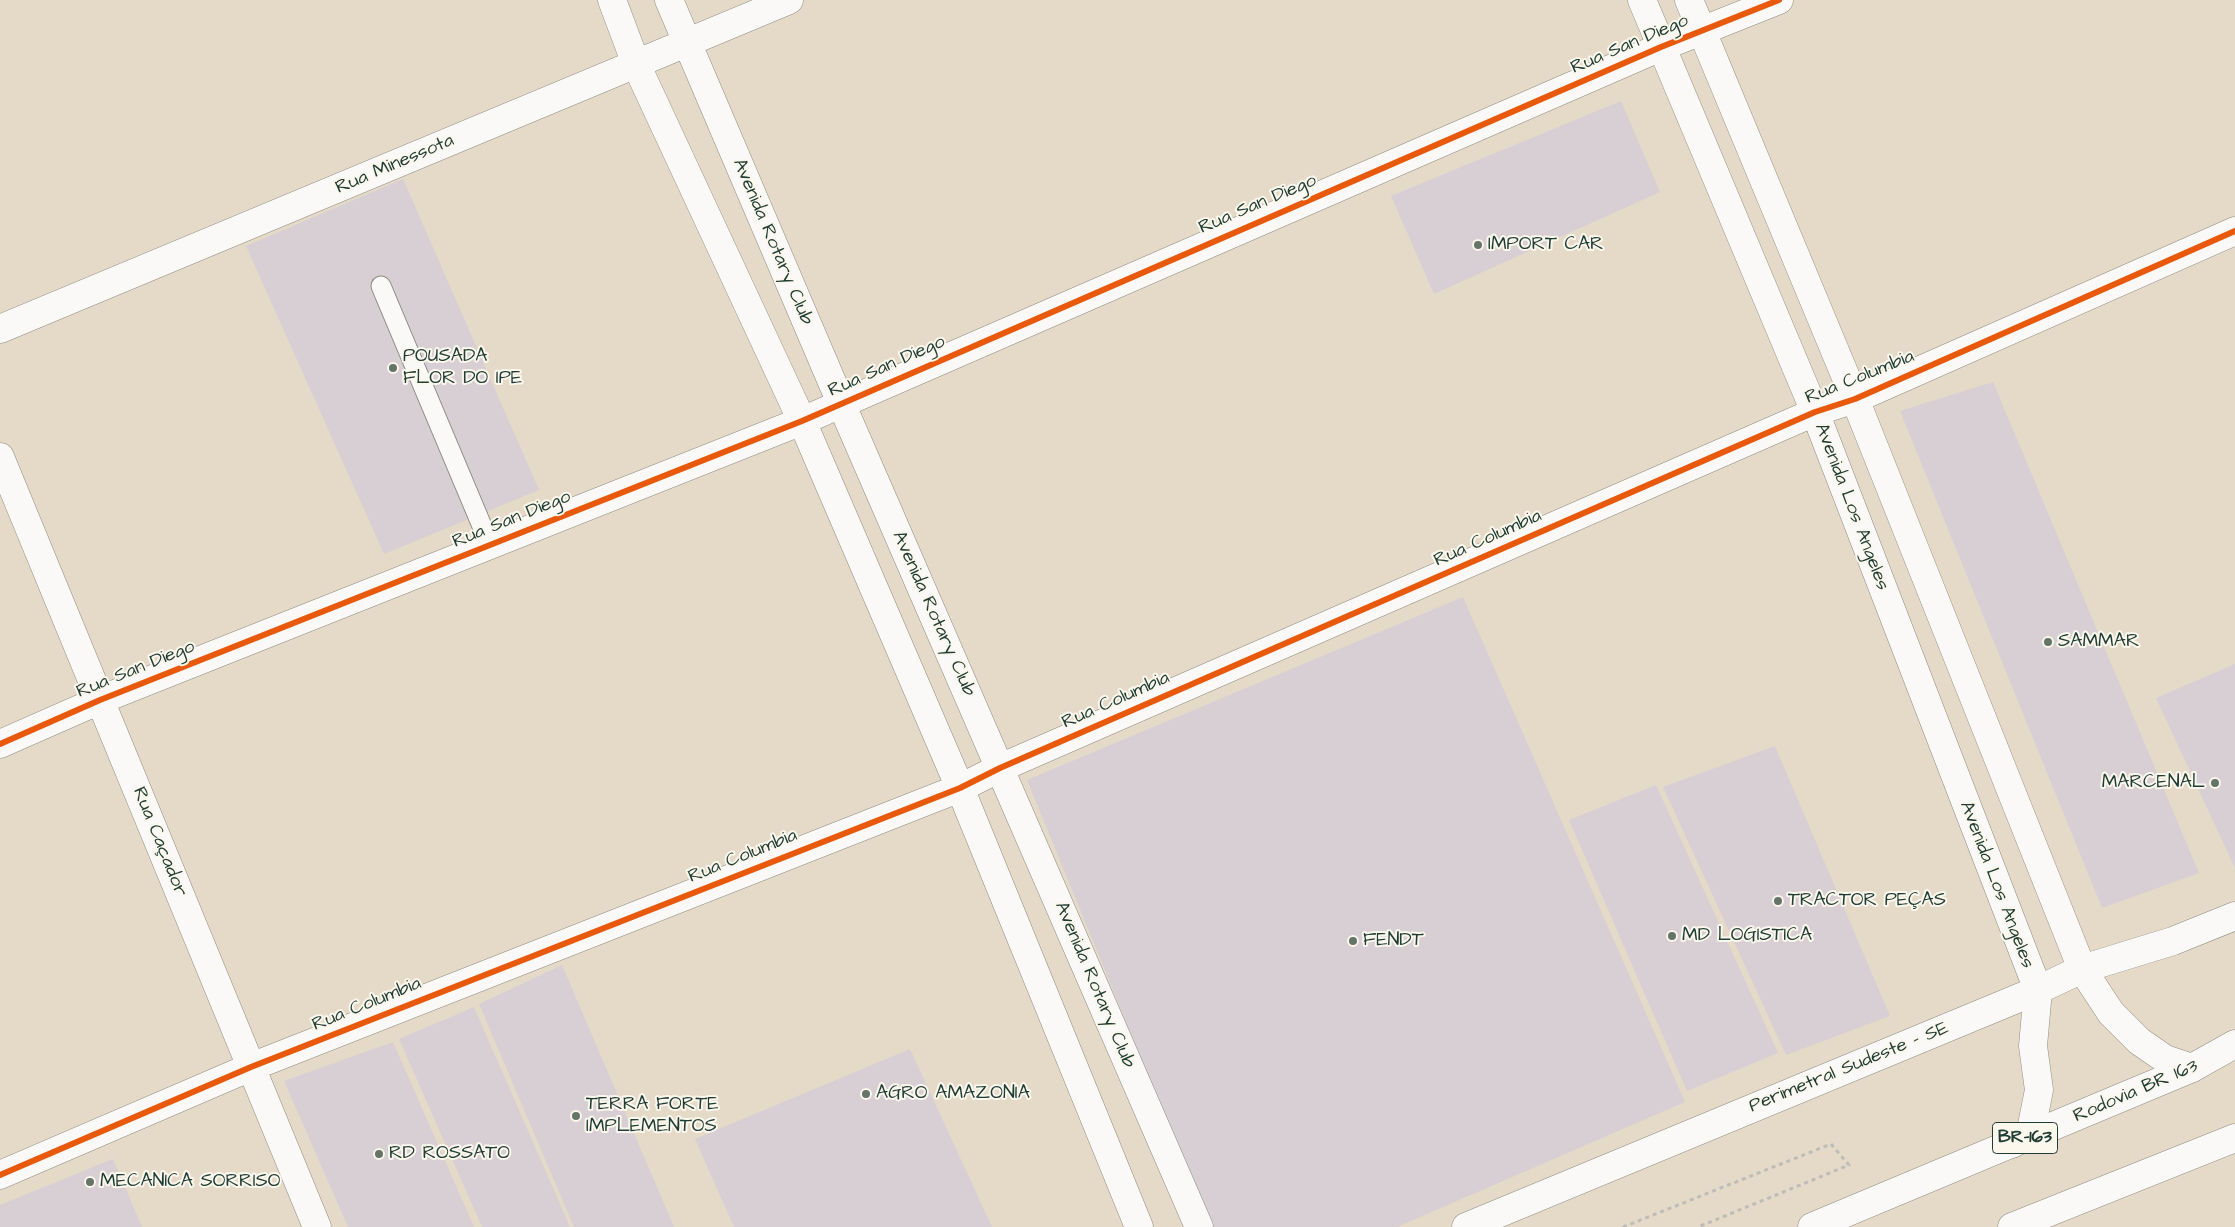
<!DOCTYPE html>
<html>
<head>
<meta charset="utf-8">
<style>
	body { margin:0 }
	canvas { display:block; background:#e5d9c8 }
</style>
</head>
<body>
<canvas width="2235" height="1227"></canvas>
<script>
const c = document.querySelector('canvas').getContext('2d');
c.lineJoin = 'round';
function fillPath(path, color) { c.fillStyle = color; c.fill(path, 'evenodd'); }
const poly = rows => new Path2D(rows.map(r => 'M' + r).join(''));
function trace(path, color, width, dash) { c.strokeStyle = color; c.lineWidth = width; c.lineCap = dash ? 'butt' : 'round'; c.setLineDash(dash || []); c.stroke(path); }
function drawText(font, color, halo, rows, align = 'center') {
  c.font = font + ' "Architects Daughter",sans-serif'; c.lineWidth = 4; c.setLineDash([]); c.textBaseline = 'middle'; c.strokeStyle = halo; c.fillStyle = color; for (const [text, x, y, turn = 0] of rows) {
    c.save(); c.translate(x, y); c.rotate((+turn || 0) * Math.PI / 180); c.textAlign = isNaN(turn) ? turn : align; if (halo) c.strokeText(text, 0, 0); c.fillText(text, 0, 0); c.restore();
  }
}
fillPath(poly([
	[1621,101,1660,192,1434,294,1391,196],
	[403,179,539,490,384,554,246,246],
	[1993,382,2199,873,2102,908,1900,411],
	[1463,597,1685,1102,1397,1227,1210,1227,1027,780],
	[2235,664,2235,868,2156,698],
	[1775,746,1890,1016,1786,1055,1663,787],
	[1656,785,1778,1053,1687,1091,1569,820],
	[562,965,674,1227,574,1227,479,1004],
	[474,1007,570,1227,482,1227,399,1039],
	[393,1042,474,1227,348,1227,284,1081],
	[910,1049,992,1227,734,1227,695,1139],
	[113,1159,142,1227,0,1227,0,1205]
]), '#d8cfd5');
const service = poly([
	[381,286,490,545]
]);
const minor = poly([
	[612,0,636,64,802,421,960,788,1139,1227],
	[669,0,841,403,1199,1227],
	[0,329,789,0],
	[0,457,317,1227],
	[0,744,100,700,802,421,1661,47,1779,0],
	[0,1175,251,1067,960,788,1000,768,1815,412,1855,399,2235,231]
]);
const tertiary = poly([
	[1642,0,1815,412,2038,990,2033,1046,2039,1090,2031,1130,2012,1144],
	[1689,0,1855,399,2082,969,2111,1013,2139,1041,2165,1059,2192,1068],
	[1466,1227,2038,990,2082,969,2173,941,2235,916]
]);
const trunk = poly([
	[1812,1227,2192,1068,2235,1044],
	[2012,1227,2235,1138]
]);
trace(service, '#8d8d82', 21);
trace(minor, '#8d8d82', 29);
trace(tertiary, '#8d8d82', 29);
trace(trunk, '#8d8d82', 29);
trace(poly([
	[1623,1227,1831,1144,1849,1165,1698,1227]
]), '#bcbdb9', 3, [4, 4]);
trace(service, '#fbf9f7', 19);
trace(minor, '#fbf9f7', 28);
trace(tertiary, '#fbf9f7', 28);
trace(trunk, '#fbf9f7', 28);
trace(poly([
	[0,744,100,700,802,421,1661,47,1779,0],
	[0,1175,251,1067,960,788,1000,768,1815,412,1855,399,2235,231]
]), '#e8590c', 6);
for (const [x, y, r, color] of [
	[1478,245,5,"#647468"],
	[393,368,5,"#647468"],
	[2048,642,5,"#647468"],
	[2215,783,5,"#647468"],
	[1778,901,5,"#647468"],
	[1672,936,5,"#647468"],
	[1353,941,5,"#647468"],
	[866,1094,5,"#647468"],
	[576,1116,5,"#647468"],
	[379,1154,5,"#647468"],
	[90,1182,5,"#647468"]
]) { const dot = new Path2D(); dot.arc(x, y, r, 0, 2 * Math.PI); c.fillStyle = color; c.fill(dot); trace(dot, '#fbf7ec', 2); }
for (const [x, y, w] of [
	[2025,1138,65]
]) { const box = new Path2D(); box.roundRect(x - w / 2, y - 15.5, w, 31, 4); c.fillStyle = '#fbf7ec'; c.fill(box); trace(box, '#1f3d34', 1); }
drawText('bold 18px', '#1f3d34', null, [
	["BR-163",2025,1138]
]);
drawText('19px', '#1f3d34', '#fbf7ec', [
	["Rua San Diego",1630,45,-23],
	["Rua Minessota",395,165,-23],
	["Rua San Diego",1258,205,-23],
	["Avenida Rotary Club",772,242,67],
	["Rua San Diego",887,367,-24],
	["Rua Columbia",1860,378,-22],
	["Avenida Los Angeles",1851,507,69],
	["Rua San Diego",512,520,-22],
	["Rua Columbia",1488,539,-24],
	["Avenida Rotary Club",933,614,66],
	["Rua San Diego",136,670,-22],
	["Rua Columbia",1116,701,-24],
	["Rua Caçador",159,842,68],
	["Rua Columbia",743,857,-22],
	["Avenida Los Angeles",1996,885,69],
	["Avenida Rotary Club",1094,985,67],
	["Rua Columbia",367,1005,-22],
	["Perimetral Sudeste - SE",1849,1068,-22],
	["Rodovia BR 163",2136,1092,-23]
]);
drawText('19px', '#1f3d34', '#fbf7ec', [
	["IMPORT CAR",1488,245],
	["POUSADA",403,357],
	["FLOR DO IPE",403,379],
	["SAMMAR",2058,642],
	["MARCENAL",2205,783,"right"],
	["TRACTOR PEÇAS",1788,901],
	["MD LOGISTICA",1682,936],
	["FENDT",1363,941],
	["AGRO AMAZONIA",876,1094],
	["TERRA FORTE",586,1105],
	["IMPLEMENTOS",586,1127],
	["RD ROSSATO",389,1154],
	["MECANICA SORRISO",100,1182]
], 'left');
</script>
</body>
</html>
